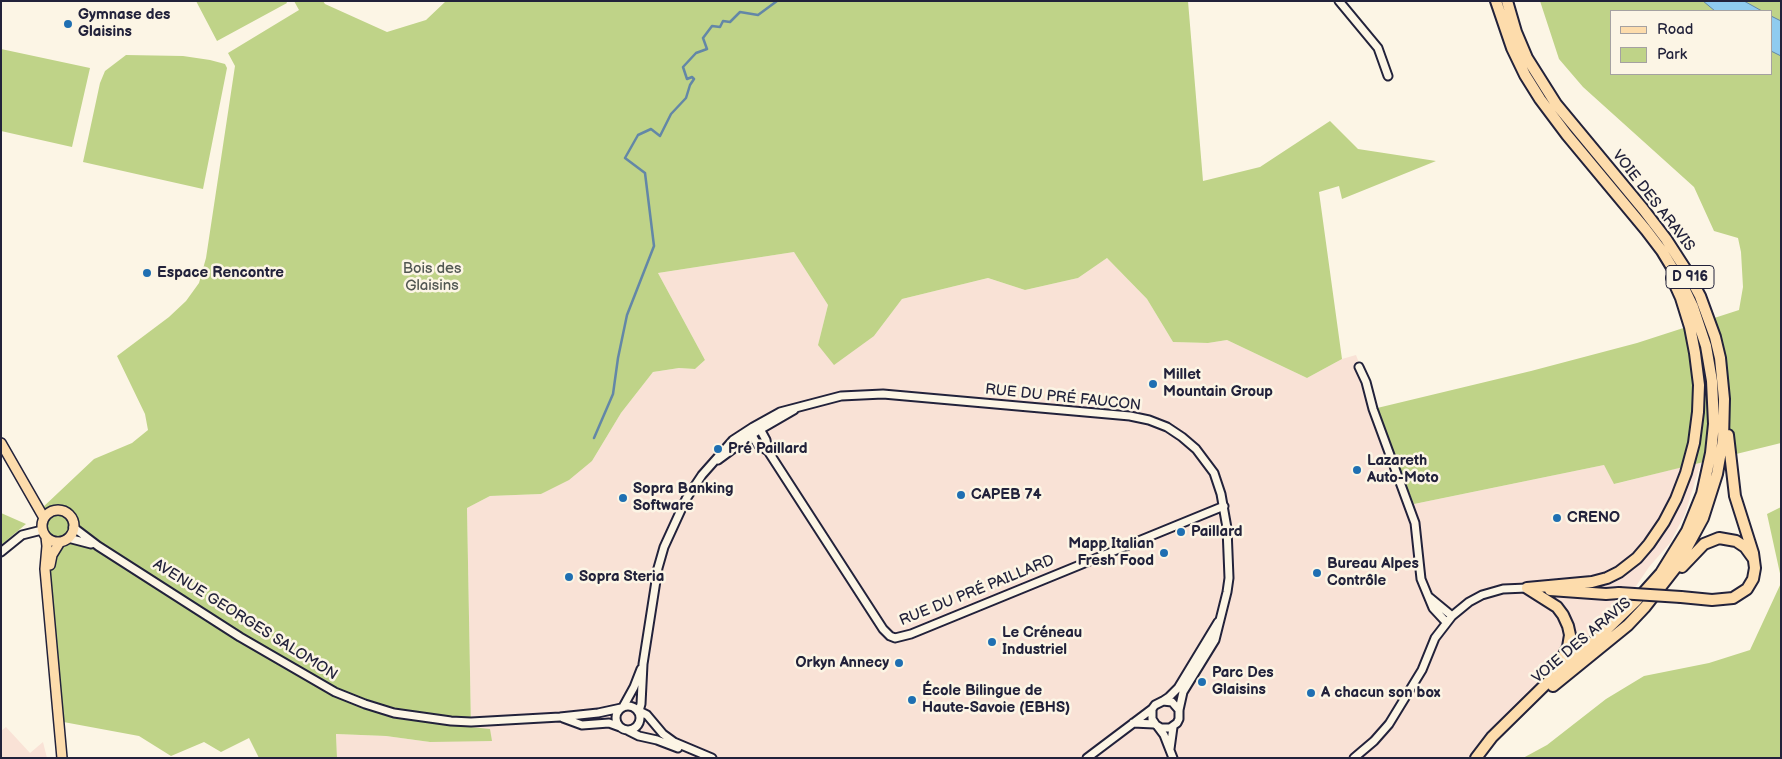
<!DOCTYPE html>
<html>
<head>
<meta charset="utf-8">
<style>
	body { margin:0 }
	#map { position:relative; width:1782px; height:759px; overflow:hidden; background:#fcf5e5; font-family:"Balsamiq Sans",sans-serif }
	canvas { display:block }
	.frame { position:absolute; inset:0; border:2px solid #22223b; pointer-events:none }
	.legend { position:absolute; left:1610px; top:10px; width:162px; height:65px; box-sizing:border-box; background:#fcf5e5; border:1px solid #a5a1a1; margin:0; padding:6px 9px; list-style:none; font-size:15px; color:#22223b }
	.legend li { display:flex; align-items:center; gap:10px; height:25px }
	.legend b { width:25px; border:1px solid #a5a1a1 }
</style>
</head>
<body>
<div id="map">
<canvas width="1782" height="759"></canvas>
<div class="frame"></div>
<ul class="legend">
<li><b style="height:6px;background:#fddcac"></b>Road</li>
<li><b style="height:14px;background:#bfd388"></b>Park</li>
</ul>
</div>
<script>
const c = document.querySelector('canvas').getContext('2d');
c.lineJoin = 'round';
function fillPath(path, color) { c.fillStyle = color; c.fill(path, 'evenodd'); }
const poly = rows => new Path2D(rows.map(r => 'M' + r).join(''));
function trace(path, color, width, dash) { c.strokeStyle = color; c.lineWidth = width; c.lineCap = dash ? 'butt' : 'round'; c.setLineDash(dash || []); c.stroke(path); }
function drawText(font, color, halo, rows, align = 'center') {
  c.font = font + ' "Balsamiq Sans",sans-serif'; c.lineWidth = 5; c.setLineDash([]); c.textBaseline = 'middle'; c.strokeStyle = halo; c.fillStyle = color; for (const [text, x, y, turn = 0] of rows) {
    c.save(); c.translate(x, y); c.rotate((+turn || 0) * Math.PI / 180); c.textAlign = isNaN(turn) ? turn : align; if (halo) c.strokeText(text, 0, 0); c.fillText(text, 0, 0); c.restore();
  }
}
fillPath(poly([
	[794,252,828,305,818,345,874,336,902,299,988,278,1025,290,1078,278,1107,258,1147,299,1173,342,1208,343,1227,340,1307,378,1342,359,1356,355,1414,504,1604,465,1615,484,1701,462,1685,514,1670,543,1649,567,1624,604,1604,621,1562,669,1477,758,337,758,336,734,386,736,430,742,471,727,467,508,490,496,541,494,592,461,621,413,653,372,679,368,695,369,705,360,658,273],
	[6,727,30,753,43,742,47,758,1,758,1,731]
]), '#f9e2d6');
fillPath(poly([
	[196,1,286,1,287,3,217,41],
	[294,1,323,1,325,4,387,32,426,20,446,1,1188,1,1203,181,1260,167,1330,121,1358,149,1436,161,1342,199,1339,186,1319,192,1342,359,1307,378,1227,340,1208,343,1173,342,1147,299,1107,258,1078,278,1025,290,988,278,902,299,874,336,834,365,818,345,828,305,794,252,658,273,705,360,695,369,679,368,653,372,621,413,592,461,569,480,541,494,490,496,467,508,471,727,490,729,492,741,430,742,386,736,336,734,337,758,259,758,249,738,221,752,204,742,171,756,139,736,58,721,41,509,94,459,132,443,148,430,145,414,117,356,169,317,186,301,199,283,206,258,235,66,228,53,299,10],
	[1540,1,1781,1,1781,443,1614,484,1604,465,1414,504,1373,409,1531,371,1637,343,1739,310,1743,287,1741,252,1738,238,1714,231,1694,187,1583,87,1559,59],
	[1611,11,1771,11,1771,74,1611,74],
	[1,49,90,68,72,147,1,131],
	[126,55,183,56,210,60,225,64,227,68,203,189,83,162,100,83,105,71],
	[1781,507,1781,578,1767,514],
	[1,513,26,524,1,545],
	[1781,583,1781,758,1523,758,1547,745,1606,699,1644,676,1709,663,1750,650]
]), '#bfd388');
const water = poly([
	[1703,1,1744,1,1762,11,1715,11,1703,1],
	[1771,16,1781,21,1781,56,1771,51,1771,16]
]);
fillPath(water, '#8fcbef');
trace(water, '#6387a7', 1);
trace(poly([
	[594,438,613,394,618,358,627,315,654,246,645,173,625,158,638,135,651,129,660,136,671,114,686,98,690,85,694,79,692,77,687,79,683,67,696,53,707,49,703,38,712,26,720,27,723,21,730,22,740,12,758,15,777,1]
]), '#6387a7', 2.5);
const minor = poly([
	[1339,1,1378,48,1388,76],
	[1359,367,1366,382,1373,409,1415,523,1421,579,1433,608,1446,622],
	[768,451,766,440,760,429,753,427,752,435,757,444,768,451,883,629,890,636,895,638,911,634,1224,506],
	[718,460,756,432,794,410],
	[73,527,98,546,240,637,335,692,365,704,394,713,451,721,471,722,560,717,598,713,621,708],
	[68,538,91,544],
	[1,552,22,535,42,530],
	[1429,597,1452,616],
	[1163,701,1169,697,1178,688,1218,622],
	'616 718a12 12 0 1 1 24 0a12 12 0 1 1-24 0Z',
	[623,707,634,687,641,669],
	[563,718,582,725,609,723,620,727],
	[1133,723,1154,724],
	[1158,727,1164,735,1173,758],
	[627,730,639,736,657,740,678,748],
	[1170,749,1173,727],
	[712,758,674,742,663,734,647,715,639,711,641,704,643,664,658,568,664,547,686,499,702,475,733,440,753,427,780,412,841,396,883,394,1130,416,1149,420,1167,427,1182,437,1196,449,1214,473,1221,494,1227,528,1229,578,1227,592,1215,640,1183,692,1179,710,1179,719,1177,723,1170,728,1161,728,1156,725,1152,719,1152,709,1155,705,1163,701,1172,702,1179,710],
	[1087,758,1152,709],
	[1354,758,1374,741,1389,724,1422,670,1435,638,1452,616,1469,602,1482,595,1503,589,1527,588]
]);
const major = poly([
	[1,443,44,518],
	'42 526a16 16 0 1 1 32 0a16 16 0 1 1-32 0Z',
	[46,537,47,546,45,569,62,758],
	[50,565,52,555,60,542]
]);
const highway = poly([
	[1507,1,1516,32,1527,58,1556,104,1643,209,1666,239,1686,270,1700,296,1715,337,1720,358,1724,399,1723,440,1717,474,1703,518,1677,566,1645,607,1628,625,1553,686],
	[1682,567,1704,544,1719,538,1736,541,1745,547,1753,558],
	[1527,588,1592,582,1607,578,1619,572,1637,558,1649,544,1664,522,1676,499,1686,473,1694,443,1698,412,1699,385,1695,353,1690,327,1681,298,1672,278],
	[1527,588,1557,607,1563,615,1568,626,1570,635,1568,647,1554,673],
	[1550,590,1606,594,1619,593],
	[1681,597,1712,600,1733,598,1747,589,1753,579,1755,568,1753,553,1735,496,1728,435],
	[1476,758,1492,737,1550,680,1599,637,1636,601,1661,573,1687,531,1702,494,1711,453,1714,424,1712,381,1706,346,1693,307,1682,284,1662,251,1646,230,1567,135,1540,99,1525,75,1512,48,1496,1]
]);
trace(minor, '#22223b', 11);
trace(major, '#22223b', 12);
trace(highway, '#22223b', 14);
trace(minor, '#fcf5e5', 7);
trace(major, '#fddcac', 9);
trace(highway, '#fddcac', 10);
const highwayBridge = poly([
	[1619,593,1681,597]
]);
trace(highwayBridge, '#22223b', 14, []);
trace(highwayBridge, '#fddcac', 10);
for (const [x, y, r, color] of [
	[68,24,5,"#1f6fb2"],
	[147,273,5,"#1f6fb2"],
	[1153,384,5,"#1f6fb2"],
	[718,449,5,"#1f6fb2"],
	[1357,470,5,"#1f6fb2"],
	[961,495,5,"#1f6fb2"],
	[623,498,5,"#1f6fb2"],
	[1557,518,5,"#1f6fb2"],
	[1181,532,5,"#1f6fb2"],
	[1164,553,5,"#1f6fb2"],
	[1317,573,5,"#1f6fb2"],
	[569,577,5,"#1f6fb2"],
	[992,642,5,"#1f6fb2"],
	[899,663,5,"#1f6fb2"],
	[1202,682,5,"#1f6fb2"],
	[1311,693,5,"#1f6fb2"],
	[912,700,5,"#1f6fb2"]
]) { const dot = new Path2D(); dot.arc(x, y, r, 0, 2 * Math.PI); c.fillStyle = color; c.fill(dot); trace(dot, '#fcf5e5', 2); }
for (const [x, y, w] of [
	[1690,277,48]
]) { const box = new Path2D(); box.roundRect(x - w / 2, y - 11.5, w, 23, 4); c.fillStyle = '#fcf5e5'; c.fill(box); trace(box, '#22223b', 1); }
drawText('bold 14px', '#22223b', null, [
	["D 916",1690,277]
]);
drawText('bold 15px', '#22223b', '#fcf5e5', [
	["Gymnase des",78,15],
	["Glaisins",78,32],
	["Espace Rencontre",157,273],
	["Millet",1163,375],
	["Mountain Group",1163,392],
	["Pré Paillard",728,449],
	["Lazareth",1367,461],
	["Auto-Moto",1367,478],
	["Sopra Banking",633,489],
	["Software",633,506],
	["CAPEB 74",971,495],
	["CRENO",1567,518],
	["Paillard",1191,532],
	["Mapp Italian",1154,544,"right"],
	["Fresh Food",1154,561,"right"],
	["Bureau Alpes",1327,564],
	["Contrôle",1327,581],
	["Sopra Steria",579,577],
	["Le Créneau",1002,633],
	["Industriel",1002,650],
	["Orkyn Annecy",889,663,"right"],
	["Parc Des",1212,673],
	["Glaisins",1212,690],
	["École Bilingue de",922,691],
	["Haute-Savoie (EBHS)",922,708],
	["A chacun son box",1321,693]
], 'left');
drawText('15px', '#22223b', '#fcf5e5', [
	["VOIE DES ARAVIS",1653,201,52],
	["RUE DU PRÉ FAUCON",1063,398,6],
	["RUE DU PRÉ PAILLARD",977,591,-22],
	["AVENUE GEORGES SALOMON",245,620,32],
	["VOIE DES ARAVIS",1582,641,-40]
]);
drawText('15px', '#515752', '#fcf5e5', [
	["Bois des",432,269],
	["Glaisins",432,286]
]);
</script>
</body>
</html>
